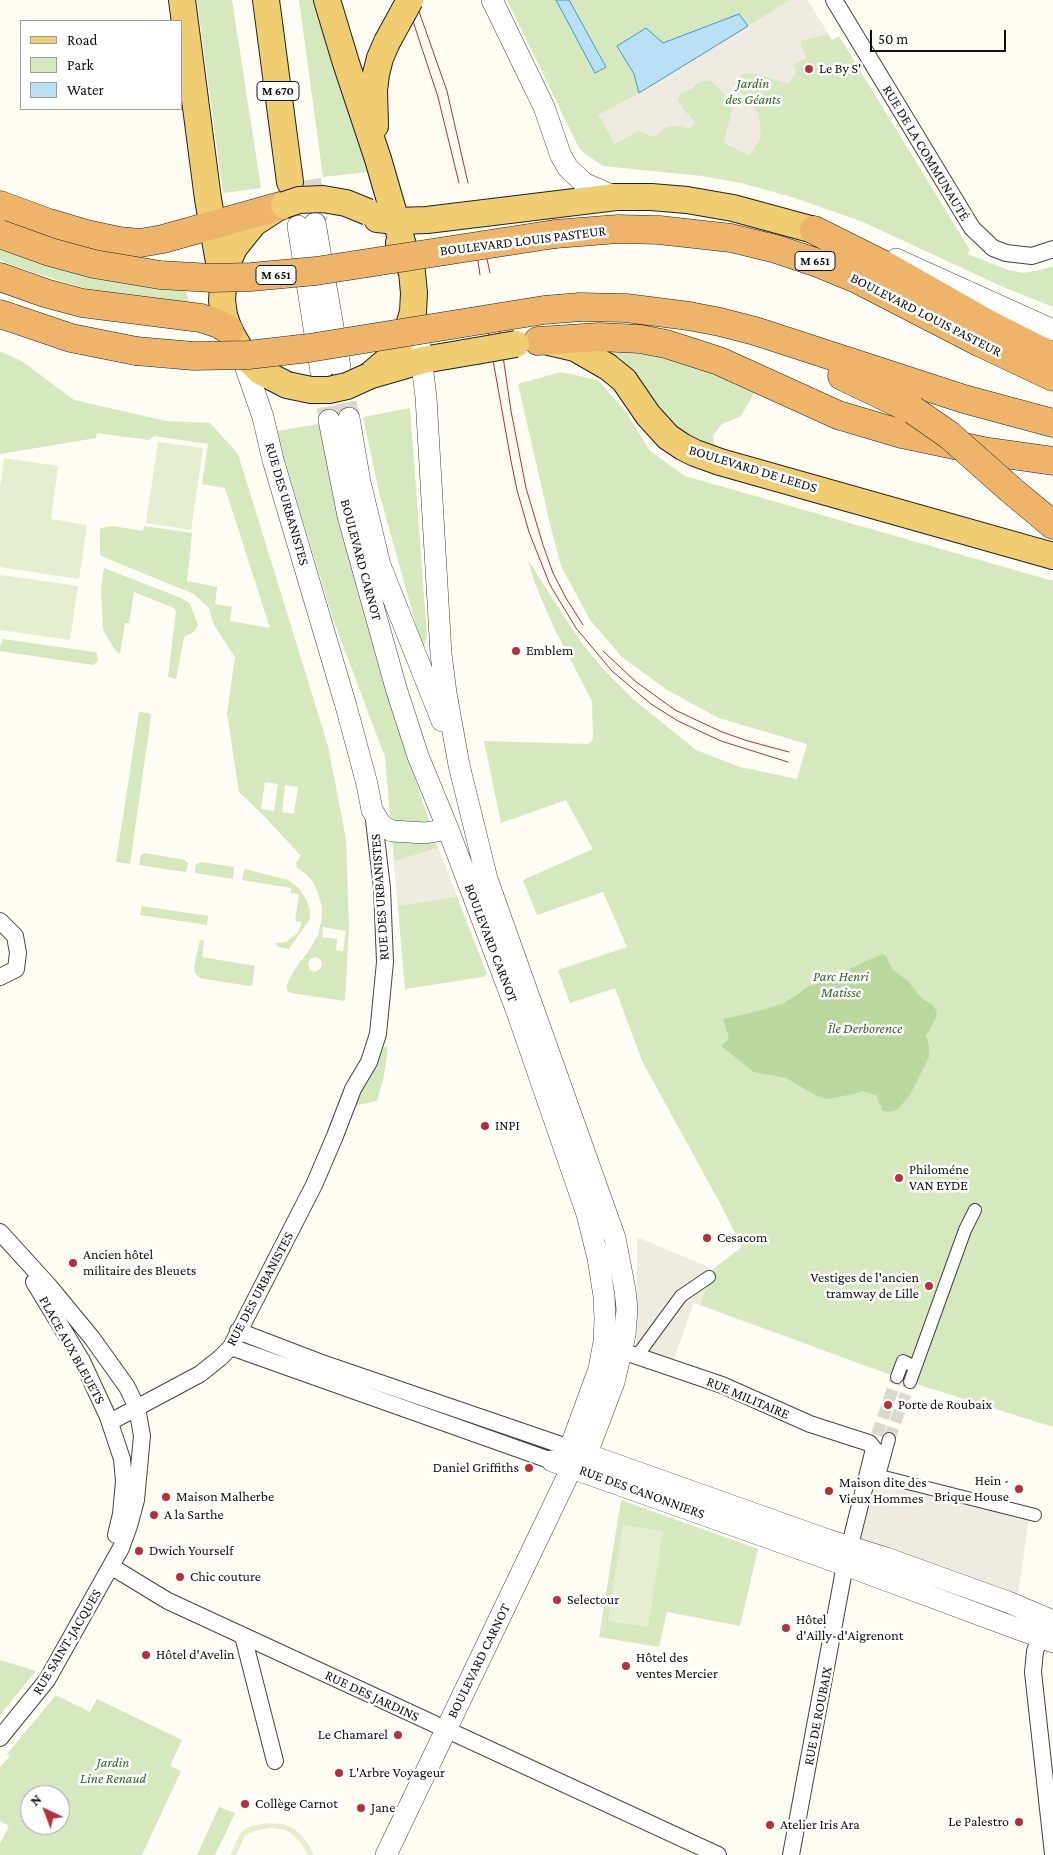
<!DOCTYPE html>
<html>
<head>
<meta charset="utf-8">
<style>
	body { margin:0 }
	#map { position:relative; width:1053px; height:1855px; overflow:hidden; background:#fefcf3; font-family:"Crimson Pro",serif }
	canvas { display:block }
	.legend { position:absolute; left:20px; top:20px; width:162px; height:90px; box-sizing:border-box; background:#fff; border:1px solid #9f9f9f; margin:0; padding:6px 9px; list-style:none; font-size:15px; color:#101010 }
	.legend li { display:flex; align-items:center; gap:10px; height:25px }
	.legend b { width:25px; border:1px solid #9f9f9f }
	.north { position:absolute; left:20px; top:1785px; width:50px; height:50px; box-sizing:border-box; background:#fff; border:1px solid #9f9f9f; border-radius:50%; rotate:317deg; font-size:14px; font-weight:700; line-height:20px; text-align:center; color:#101010 }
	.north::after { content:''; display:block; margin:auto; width:18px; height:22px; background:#b92e3a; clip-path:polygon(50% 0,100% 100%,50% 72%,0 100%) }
	.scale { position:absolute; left:870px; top:30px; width:136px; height:22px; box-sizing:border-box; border:2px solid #101010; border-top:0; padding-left:6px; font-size:15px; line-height:18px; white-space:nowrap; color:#101010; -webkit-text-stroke:4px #fff; paint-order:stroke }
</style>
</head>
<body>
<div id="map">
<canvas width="1053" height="1855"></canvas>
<ul class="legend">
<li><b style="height:6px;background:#f1cd71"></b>Road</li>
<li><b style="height:14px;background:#d5e8be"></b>Park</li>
<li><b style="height:14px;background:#bae0f3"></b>Water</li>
</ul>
<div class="north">N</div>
<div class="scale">50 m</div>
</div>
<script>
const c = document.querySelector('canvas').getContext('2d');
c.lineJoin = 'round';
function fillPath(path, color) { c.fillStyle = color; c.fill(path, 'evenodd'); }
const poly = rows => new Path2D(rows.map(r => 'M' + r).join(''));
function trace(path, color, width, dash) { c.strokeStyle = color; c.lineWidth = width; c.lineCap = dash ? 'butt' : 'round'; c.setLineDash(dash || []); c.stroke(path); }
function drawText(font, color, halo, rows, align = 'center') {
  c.font = font + ' "Crimson Pro",serif'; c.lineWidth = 5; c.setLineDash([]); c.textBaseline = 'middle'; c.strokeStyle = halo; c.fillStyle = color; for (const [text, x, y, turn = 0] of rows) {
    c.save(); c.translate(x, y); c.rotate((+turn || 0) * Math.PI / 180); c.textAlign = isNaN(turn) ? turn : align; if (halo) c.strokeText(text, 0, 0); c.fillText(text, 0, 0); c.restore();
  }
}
fillPath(poly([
	[197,0,232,0,261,188,223,193],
	[299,0,320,0,368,172,323,177],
	[507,0,807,0,832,40,839,36,970,250,968,254,1008,270,1023,273,1040,270,1053,266,1053,307,1001,286,863,222,792,197,741,183,702,176,603,166,584,153,579,148],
	[0,247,186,288,189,304,94,291,34,273,0,260],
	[603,348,639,350,726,374,757,388,741,416,722,424,713,435,714,449,687,438,666,420,622,359],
	[0,351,23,362,74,400,166,421,210,423,238,454,328,746,346,839,349,927,345,1001,291,993,287,990,287,984,293,972,309,950,318,935,322,918,322,907,318,893,313,882,306,874,297,868,296,863,301,856,265,817,239,792,227,713,235,657,214,625,209,608,194,594,101,556,100,554,100,529,106,527,112,526,143,531,144,526,192,533,187,581,217,587,215,604,232,607,230,621,270,628,225,488,202,484,208,444,154,436,149,440,97,433,96,438,0,454],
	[265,782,278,784,274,811,261,809],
	[285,785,298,787,294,814,282,812],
	[323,927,346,931,343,951,336,950,337,939,322,937],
	[316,957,321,960,322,965,320,969,315,972,310,970,308,964,310,959],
	[561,372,598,380,626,412,650,451,685,476,1053,581,1053,1427,910,1382,700,1305,713,1269,742,1247,721,1205,642,1061,615,988,570,1003,558,970,627,947,603,892,537,915,523,880,593,849,566,800,501,823,484,741,587,744,590,743,593,739,592,701,553,626,534,581,528,560,580,641,605,671,633,699,696,750,740,767,797,779,807,744,719,718,667,690,622,657,590,620,561,566,550,524,518,384],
	[410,408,427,636,423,650,380,496,363,417],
	[319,424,353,572,381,675,438,848,487,974,483,977,405,989,385,757,333,619,276,431],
	[104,568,181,598,188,602,191,606,198,625,194,632,184,637,176,679,168,677,176,611,174,608,134,592,129,623,125,623,120,654,115,650,103,630,101,589],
	[3,639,94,652,97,653,98,661,93,665,0,651,0,646],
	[139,712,149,713,151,716,130,864,116,862],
	[145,853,185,860,188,863,187,870,185,872,139,865,141,855],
	[201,862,234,867,233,879,195,873,196,864],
	[245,869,288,880,299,888,306,899,310,911,310,919,289,949,278,947,276,943,286,942,298,933,302,922,295,921,299,894,291,893,291,888,242,880],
	[142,906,208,916,207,925,140,915],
	[200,940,204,940,202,957,255,966,252,985,249,986,199,978,195,972,194,967],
	[383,1047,388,1047,384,1076,377,1101,353,1106,379,1058],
	[621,1500,758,1549,740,1626,667,1612,659,1647,599,1637],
	[0,1660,36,1671,0,1715],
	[56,1695,90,1712,97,1699,182,1740,170,1766,181,1771,142,1855,0,1855,0,1844,9,1826,0,1821,0,1767,10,1756,7,1754],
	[30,1795,60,1795,60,1825,30,1825],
	[219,1807,235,1813,215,1855,197,1855]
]), '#d5e8be');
fillPath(poly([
	[882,954,886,956,892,969,908,981,918,994,924,1000,932,1004,937,1012,936,1018,926,1036,929,1045,929,1057,910,1095,897,1110,888,1112,883,1111,876,1095,863,1091,854,1094,827,1099,817,1096,786,1078,754,1072,721,1046,727,1041,729,1038,723,1019,759,1011,782,1004,800,993,807,987,819,983]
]), '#bad89e');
fillPath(poly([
	[158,442,203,448,191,530,146,523],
	[4,458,58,466,51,519,87,525,79,579,0,567,0,489],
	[0,575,78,586,70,640,0,630],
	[623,1525,663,1531,648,1627,608,1621],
	[267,1823,283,1824,295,1829,307,1842,314,1855,308,1855,301,1843,292,1834,285,1830,271,1828,255,1831,245,1836,236,1855,230,1855,241,1832,252,1826]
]), '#e5efcf');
fillPath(poly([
	[790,0,807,0,828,34,800,41,806,58,793,65,796,72,788,84,761,75,749,73,741,75,738,79,736,87,759,114,761,138,749,156,724,143,732,109,724,94,710,80,699,82,692,89,681,93,678,100,683,109,696,123,689,129,678,126,667,127,653,137,639,131,615,144,598,115,639,93],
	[438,848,457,897,398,906,394,861],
	[637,1237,713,1269,700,1305,694,1303,671,1367,637,1356],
	[874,1480,1029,1518,1018,1595,859,1539]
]), '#efebe1');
const water = poly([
	[556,0,569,0,606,67,595,73,556,0],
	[739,14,748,26,639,93,634,74,617,46,646,28,663,43,739,14]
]);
fillPath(water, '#bae0f3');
trace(water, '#4597c7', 1);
trace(poly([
	[877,1435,897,1377],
	[889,1439,910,1382]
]), '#dad9d1', 12, [12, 6]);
trace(poly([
	[340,371,349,418],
	[322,375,329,420]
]), '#dad9d1', 21, [21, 11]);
trace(poly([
	[308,180,315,222]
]), '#dad9d1', 26, [26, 13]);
const pedestrian = poly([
	[637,1356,681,1296,709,1277],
	[897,1377,903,1361,915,1367],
	[910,1382,965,1230,975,1210],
	[868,1473,1035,1515],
	[879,1476,889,1439]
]);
const minor = poly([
	[834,0,972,228,993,248,1006,253,1032,256,1053,249],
	[0,921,15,936,18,953,16,969,0,977],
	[0,1232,50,1287,92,1338,127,1387,137,1408,142,1436,136,1500,129,1526,121,1548,47,1680,0,1738],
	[34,1282,82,1361,108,1417,122,1459,124,1481,121,1514,116,1535],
	[238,1331,319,1362,570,1448],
	[231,1347,552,1461],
	[622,1351,722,1385,810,1424,869,1443,874,1449,845,1565,791,1855],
	[110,1422,200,1374,220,1358,231,1347,314,1185,335,1136,353,1089,369,1062,378,1034,385,962,382,888,373,812],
	[112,1567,168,1601,718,1855],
	[1044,1628,1035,1651,1033,1672,1053,1854],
	[243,1636,275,1761]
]);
const tertiary = poly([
	[492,0,544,107,561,156,568,168,584,183,616,197],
	[315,223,340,367],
	[298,226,321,372],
	[896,259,1053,330],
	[416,316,426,397,441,654,446,693,459,765,487,879,615,1238,625,1290,627,1309,625,1335,614,1382,584,1461,572,1467],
	[241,354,263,417,273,460,346,706,367,784,372,810,382,826,392,831,425,833,448,829],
	[349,418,360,482,380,565,442,721],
	[329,420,348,516,396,688,418,756,448,829,516,1009,587,1214,598,1258,604,1296,605,1319,604,1342,599,1369,570,1448,572,1467,386,1855],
	[575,1450,828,1540,886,1558,1008,1602,1053,1621],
	[552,1461,845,1565,1053,1642]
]);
const primary = poly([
	[182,0,208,199,223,285],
	[266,0,290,182],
	[327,0,346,63,378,159,407,259],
	[375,126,374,90,376,74,380,58,387,42],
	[277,208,254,223,234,248,228,262,224,277,222,300,224,315,229,330,243,354,260,371,287,385],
	[377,219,397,221,427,220,616,197,651,197,687,200,733,208,814,230],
	[549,342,575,348,608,367,624,380,648,415,668,437,683,447,695,453,720,462,1053,556],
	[375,374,423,360,476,351],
	[369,376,388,360,399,346,408,329,413,312,414,293,412,272,399,243]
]);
const trunk = poly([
	[0,205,49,223,86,234,119,241,140,243,163,239,284,205],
	[814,230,884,265,986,323,1047,354],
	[555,234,618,229,659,230,731,238,776,249,818,263,857,279,981,343,1053,377],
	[0,277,45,293,82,303,201,318,219,324,229,330],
	[580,307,626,308,689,316,720,322,755,331,964,399,1053,423],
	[0,314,71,338,136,351],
	[538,341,599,337,640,339,666,344,719,361,838,415,902,434,983,451,1053,461],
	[842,376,913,410],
	[1010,489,1053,525]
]);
trace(pedestrian, '#434343', 14);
trace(minor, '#434343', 18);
trace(tertiary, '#434343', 22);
trace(primary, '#212121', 28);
trace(trunk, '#212121', 29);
trace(pedestrian, '#fff', 12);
trace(minor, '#fff', 16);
trace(tertiary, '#fff', 21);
trace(primary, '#f1cd71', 26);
trace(trunk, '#eeb56a', 28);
trace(poly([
	[406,0,438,97,459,183],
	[415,0,447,91,468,183],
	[487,259,490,273],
	[478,261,480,275],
	[499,329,511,411,526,488,543,545,553,573,566,598,583,625],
	[488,332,511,461,517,490,529,532,550,585,576,628,612,671,651,704,678,721,721,741,788,762],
	[603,651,635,681,675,710,722,732,748,741,789,752]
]), '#b92e3a', 1);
const primaryBridge = poly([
	[387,42,410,0],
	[284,205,299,200,323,199,346,203,368,212],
	[476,351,516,344],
	[287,385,311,390,329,390,347,386,369,376]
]);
const trunkBridge = poly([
	[0,234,50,252,94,264,160,275,212,278,251,277,316,271,555,234],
	[136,351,194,356,248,355,309,348,544,310,580,307],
	[913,410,949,435,1010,489]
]);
trace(primaryBridge, '#212121', 28, []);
trace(trunkBridge, '#212121', 29, []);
trace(primaryBridge, '#f1cd71', 26);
trace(trunkBridge, '#eeb56a', 28);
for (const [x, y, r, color] of [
	[809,69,5,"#b92e3a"],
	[516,651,5,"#b92e3a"],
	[485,1126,5,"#b92e3a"],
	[899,1178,5,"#b92e3a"],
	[707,1238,5,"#b92e3a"],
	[73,1263,5,"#b92e3a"],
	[929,1286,5,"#b92e3a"],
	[888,1405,5,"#b92e3a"],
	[529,1468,5,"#b92e3a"],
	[1019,1489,5,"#b92e3a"],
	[829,1491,5,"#b92e3a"],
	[166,1497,5,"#b92e3a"],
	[154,1515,5,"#b92e3a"],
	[139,1551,5,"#b92e3a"],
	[180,1577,5,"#b92e3a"],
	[557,1600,5,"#b92e3a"],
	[786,1628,5,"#b92e3a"],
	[146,1655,5,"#b92e3a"],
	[626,1666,5,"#b92e3a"],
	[398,1735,5,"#b92e3a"],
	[339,1773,5,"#b92e3a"],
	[245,1804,5,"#b92e3a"],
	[361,1808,5,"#b92e3a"],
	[1019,1822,5,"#b92e3a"],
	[770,1825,5,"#b92e3a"]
]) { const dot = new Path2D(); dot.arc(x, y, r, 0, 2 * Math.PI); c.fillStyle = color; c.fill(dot); trace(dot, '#fff', 2); }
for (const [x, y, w] of [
	[278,91,42],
	[815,261,40],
	[276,275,40]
]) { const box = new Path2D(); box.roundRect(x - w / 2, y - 9.5, w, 19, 4); c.fillStyle = '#fff'; c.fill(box); trace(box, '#101010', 1); }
drawText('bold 12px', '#101010', null, [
	["M 670",278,91],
	["M 651",815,261],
	["M 651",276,275]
]);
drawText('14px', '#101010', '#fff', [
	["Le By S'",819,69],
	["Emblem",526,651],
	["INPI",495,1126],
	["Philoméne",909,1170],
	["VAN EYDE",909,1186],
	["Cesacom",717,1238],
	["Ancien hôtel",83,1255],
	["militaire des Bleuets",83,1271],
	["Vestiges de l'ancien",919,1278,"right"],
	["tramway de Lille",919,1294,"right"],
	["Porte de Roubaix",898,1405],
	["Daniel Griffiths",519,1468,"right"],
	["Hein -",1009,1481,"right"],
	["Brique House",1009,1497,"right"],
	["Maison dite des",839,1483],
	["Vieux Hommes",839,1499],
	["Maison Malherbe",176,1497],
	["A la Sarthe",164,1515],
	["Dwich Yourself",149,1551],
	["Chic couture",190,1577],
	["Selectour",567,1600],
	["Hôtel",796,1620],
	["d'Ailly-d'Aigrenont",796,1636],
	["Hôtel d'Avelin",156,1655],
	["Hôtel des",636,1658],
	["ventes Mercier",636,1674],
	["Le Chamarel",388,1735,"right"],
	["L'Arbre Voyageur",349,1773],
	["Collège Carnot",255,1804],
	["Jane",371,1808],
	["Le Palestro",1009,1822,"right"],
	["Atelier Iris Ara",780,1825]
], 'left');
drawText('italic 14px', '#336523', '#fff', [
	["Jardin",753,84],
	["des Géants",753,100],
	["Parc Henri",841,977],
	["Matisse",841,993],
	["Île Derborence",865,1029],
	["Jardin",113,1763],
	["Line Renaud",113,1779]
]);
drawText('14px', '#101010', '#fff', [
	["RUE DE LA COMMUNAUTÉ",926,153,59],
	["BOULEVARD LOUIS PASTEUR",523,241,-7],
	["BOULEVARD LOUIS PASTEUR",926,315,27],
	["BOULEVARD DE LEEDS",753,469,17],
	["RUE DES URBANISTES",287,504,74],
	["BOULEVARD CARNOT",361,560,75],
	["RUE DES URBANISTES",380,897,-94],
	["BOULEVARD CARNOT",491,943,69],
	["RUE DES URBANISTES",260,1289,-62],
	["PLACE AUX BLEUETS",72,1350,61],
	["RUE MILITAIRE",748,1398,23],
	["RUE DES CANONNIERS",642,1492,20],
	["RUE SAINT-JACQUES",67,1642,-59],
	["BOULEVARD CARNOT",479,1661,-64],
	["RUE DES JARDINS",372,1696,25],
	["RUE DE ROUBAIX",818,1716,-79]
]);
</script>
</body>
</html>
